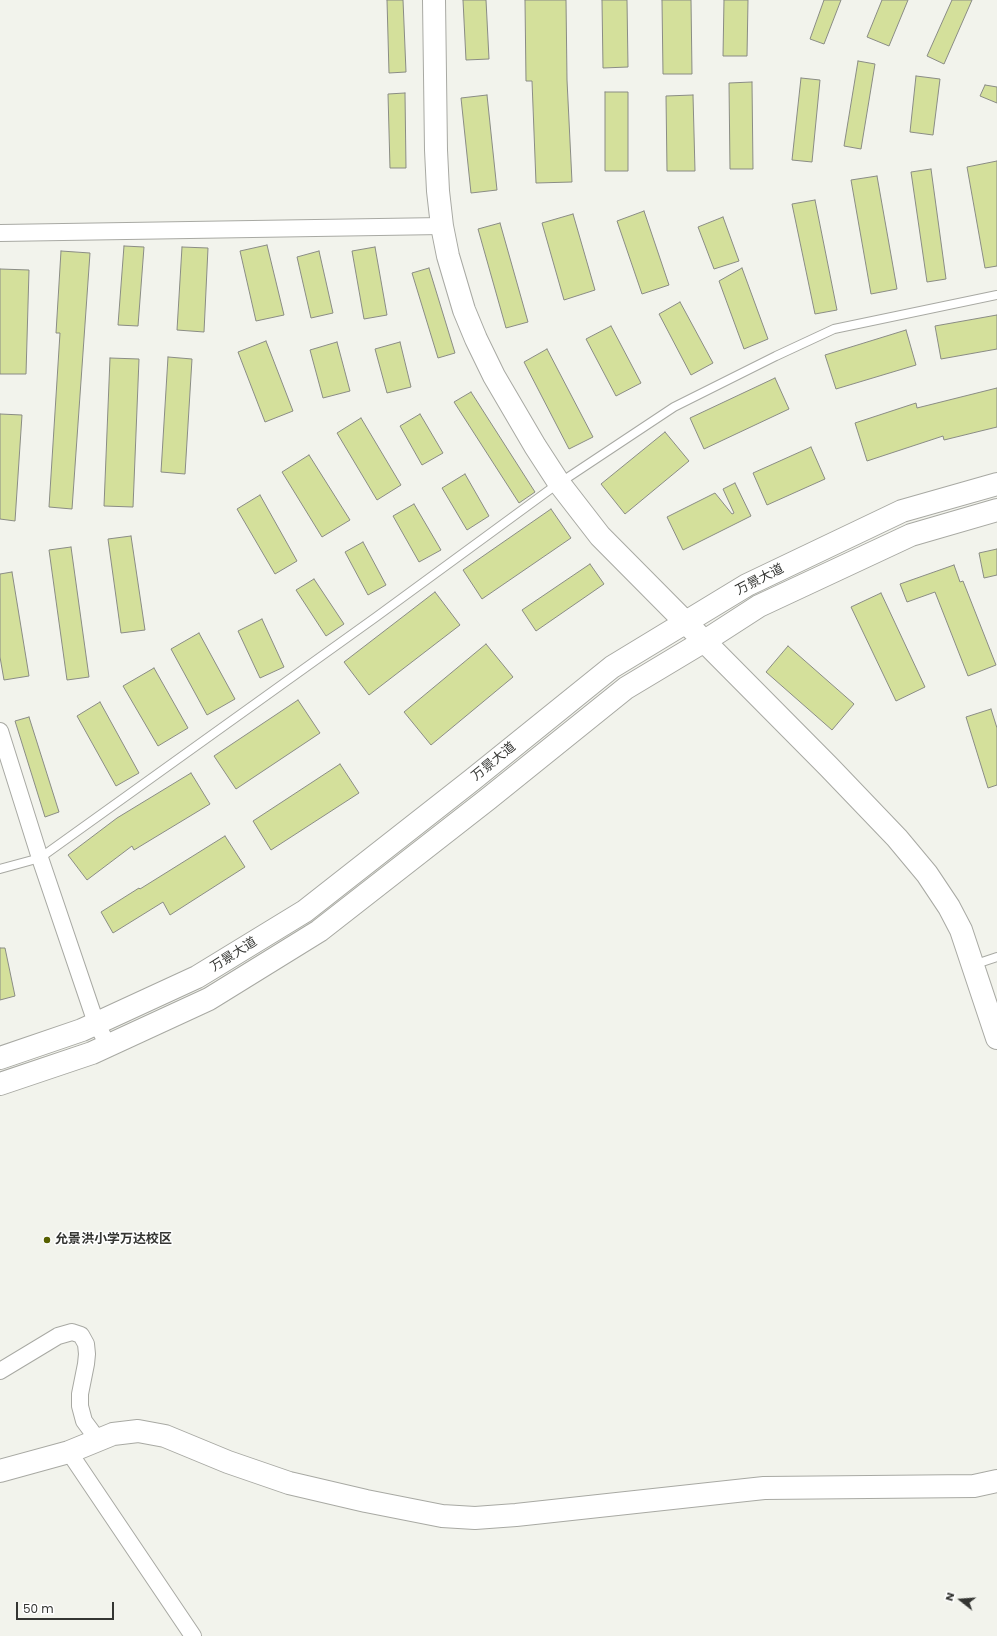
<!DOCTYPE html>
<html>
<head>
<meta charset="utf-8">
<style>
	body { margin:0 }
	#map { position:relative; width:997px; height:1636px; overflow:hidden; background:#f2f3ec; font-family:Poppins,sans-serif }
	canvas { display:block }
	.north { position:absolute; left:941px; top:1580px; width:40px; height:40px; -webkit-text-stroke:3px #fff; paint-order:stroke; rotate:287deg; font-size:11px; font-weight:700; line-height:16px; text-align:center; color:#343532 }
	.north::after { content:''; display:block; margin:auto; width:14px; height:18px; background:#343532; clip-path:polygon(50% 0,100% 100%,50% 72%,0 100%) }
	.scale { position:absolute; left:16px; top:1602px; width:98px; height:18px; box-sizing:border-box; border:2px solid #343532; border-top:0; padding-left:5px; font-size:12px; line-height:14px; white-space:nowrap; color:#343532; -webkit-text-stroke:3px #fff; paint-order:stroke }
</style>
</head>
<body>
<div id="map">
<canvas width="997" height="1636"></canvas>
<div class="north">N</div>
<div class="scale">50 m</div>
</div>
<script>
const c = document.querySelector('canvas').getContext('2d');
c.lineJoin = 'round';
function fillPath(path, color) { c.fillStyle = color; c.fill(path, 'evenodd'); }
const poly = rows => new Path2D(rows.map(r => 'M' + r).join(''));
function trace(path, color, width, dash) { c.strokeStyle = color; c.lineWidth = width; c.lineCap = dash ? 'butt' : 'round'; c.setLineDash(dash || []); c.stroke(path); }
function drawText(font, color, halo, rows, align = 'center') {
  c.font = font + ' Poppins,"Noto Sans SC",sans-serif'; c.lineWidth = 3; c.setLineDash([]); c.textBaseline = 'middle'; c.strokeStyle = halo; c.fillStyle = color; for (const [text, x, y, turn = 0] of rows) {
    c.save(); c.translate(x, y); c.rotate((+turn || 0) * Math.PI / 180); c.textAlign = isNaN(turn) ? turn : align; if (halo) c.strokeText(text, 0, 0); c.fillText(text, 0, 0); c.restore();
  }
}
const building = poly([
	[387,0,403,0,406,72,389,73,387,0],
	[463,0,486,0,489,59,466,60,463,0],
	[525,0,566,0,567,80,572,182,536,183,532,81,526,81,525,0],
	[602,0,627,0,628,67,603,68,602,0],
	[662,0,691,0,692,74,663,74,662,0],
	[724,0,748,0,747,56,723,56,724,0],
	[824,0,841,0,824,44,810,39,824,0],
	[882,0,908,0,889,46,867,37,882,0],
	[952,0,972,0,944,64,927,56,952,0],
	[858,61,875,64,861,149,844,146,858,61],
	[916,76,940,79,933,135,910,132,916,76],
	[801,78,820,80,812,162,792,160,801,78],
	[752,82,753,169,730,169,729,83,752,82],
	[985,85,997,87,997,103,980,96,985,85],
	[605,92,628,92,628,171,605,171,605,92],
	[405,93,406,168,390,168,388,94,405,93],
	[487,95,497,190,471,193,461,98,487,95],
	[693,95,695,171,667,171,666,96,693,95],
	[997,161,997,266,985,268,967,167,997,161],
	[931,169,946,279,927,282,911,172,931,169],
	[877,176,897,289,871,294,851,180,877,176],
	[815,200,837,310,815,314,792,204,815,200],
	[644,211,669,285,642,294,617,221,644,211],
	[573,214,595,290,564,300,542,223,573,214],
	[723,217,739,261,714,269,698,227,723,217],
	[500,223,528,322,506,328,478,229,500,223],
	[267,245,284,315,256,321,240,251,267,245],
	[124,246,144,247,138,326,118,325,124,246],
	[182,247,208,248,204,332,177,330,182,247],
	[375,247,387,315,364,319,352,251,375,247],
	[61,251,90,253,72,509,49,507,60,333,56,333,61,251],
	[319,251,333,313,311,318,297,257,319,251],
	[429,268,455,353,438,358,412,273,429,268],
	[742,268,768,339,744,349,719,281,742,268],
	[0,269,29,270,26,374,0,374,0,269],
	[680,302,713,363,691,375,659,314,680,302],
	[997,315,997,349,941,359,935,326,997,315],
	[611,326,641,383,616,396,586,339,611,326],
	[906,330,916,365,836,389,825,355,906,330],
	[266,341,293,411,265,422,238,352,266,341],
	[337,342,350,391,323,398,310,350,337,342],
	[400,342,411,387,387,393,375,349,400,342],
	[547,349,593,437,569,449,524,362,547,349],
	[168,357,192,359,185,474,161,472,168,357],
	[110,358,139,359,133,507,104,506,110,358],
	[775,378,789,409,704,449,690,418,775,378],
	[997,388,997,427,944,440,943,436,867,461,855,423,916,403,917,408,997,388],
	[471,392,535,492,519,503,454,402,471,392],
	[0,414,22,415,15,521,0,519,0,414],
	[420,414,443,453,422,465,400,426,420,414],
	[361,418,401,485,377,500,337,433,361,418],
	[665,432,689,461,625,514,601,484,665,432],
	[811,447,825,479,767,505,753,473,811,447],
	[309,455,350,520,322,537,282,472,309,455],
	[465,474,489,516,467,530,442,488,465,474],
	[735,483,751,516,683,550,667,517,715,493,732,514,734,513,723,489,735,483],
	[260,495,297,561,275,574,237,509,260,495],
	[414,504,441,550,419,562,393,516,414,504],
	[551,509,571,538,482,599,463,570,551,509],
	[131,536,145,630,121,633,108,539,131,536],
	[363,542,386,585,368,595,345,552,363,542],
	[71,547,89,677,67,680,49,550,71,547],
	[997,549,997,575,984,578,979,553,997,549],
	[590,564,604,584,536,631,522,610,590,564],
	[954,565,960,582,963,581,996,665,968,676,935,592,907,602,900,584,954,565],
	[12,572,29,676,4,680,0,657,0,574,12,572],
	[314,579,344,624,326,636,296,590,314,579],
	[435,592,460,625,369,695,344,662,435,592],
	[881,593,925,687,896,701,851,607,881,593],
	[262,619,284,667,260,678,238,631,262,619],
	[199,633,235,699,207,715,171,649,199,633],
	[486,644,513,677,431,745,404,712,486,644],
	[788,646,854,704,832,730,766,672,788,646],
	[154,668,188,728,158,746,123,686,154,668],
	[298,700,320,733,236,789,214,756,298,700],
	[100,702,139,773,116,786,77,716,100,702],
	[991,709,997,728,997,785,988,788,966,717,991,709],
	[29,717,59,812,45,817,15,721,29,717],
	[340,764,359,793,271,850,253,821,340,764],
	[191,773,210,804,134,850,132,846,87,880,68,855,117,818,191,773],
	[225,836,245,867,170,915,163,902,113,933,101,912,139,888,140,889,225,836],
	[0,948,5,948,15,996,0,1000,0,948]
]);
fillPath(building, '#d4e09b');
trace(building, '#8a8c85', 1);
const lane = poly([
	[0,869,40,858,376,617,552,488,674,407,776,356,834,329,997,295],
	[973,965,997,957]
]);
const street = poly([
	[0,233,442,226],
	[0,731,40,858,96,1023,108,1045],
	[0,1371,58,1336,72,1332,81,1335,86,1344,87,1354,86,1364,80,1394,80,1406,84,1421,98,1440],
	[69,1452,193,1636]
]);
const secondary = poly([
	[434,0,436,150,438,191,442,226,448,256,464,310,476,339,494,376,535,446,559,483,600,536,829,767,897,838,927,874,949,907,961,930,997,1038],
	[0,1058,82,1030,197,977,305,911,472,780,612,667,747,585,902,511,997,484],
	[0,1084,92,1053,209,999,319,931,488,799,626,688,711,637,759,606,911,535,997,510],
	[0,1471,69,1452,113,1434,138,1431,165,1436,228,1462,289,1483,366,1501,442,1516,475,1518,516,1515,764,1488,974,1486,997,1481]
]);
trace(lane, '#a8a9a3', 10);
trace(street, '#a8a9a3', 18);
trace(secondary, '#a8a9a3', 24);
trace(lane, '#fff', 8);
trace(street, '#fff', 16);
trace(secondary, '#fff', 22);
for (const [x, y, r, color] of [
	[47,1240,4,"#576000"]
]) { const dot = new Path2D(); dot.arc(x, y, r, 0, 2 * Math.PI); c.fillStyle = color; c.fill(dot); trace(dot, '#fff', 1.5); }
drawText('13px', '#343532', '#fff', [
	["万景大道",760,580,-27],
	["万景大道",494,762,-39],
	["万景大道",234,955,-32]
]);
drawText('bold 13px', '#343532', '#fff', [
	["允景洪小学万达校区",55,1240]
], 'left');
</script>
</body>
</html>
